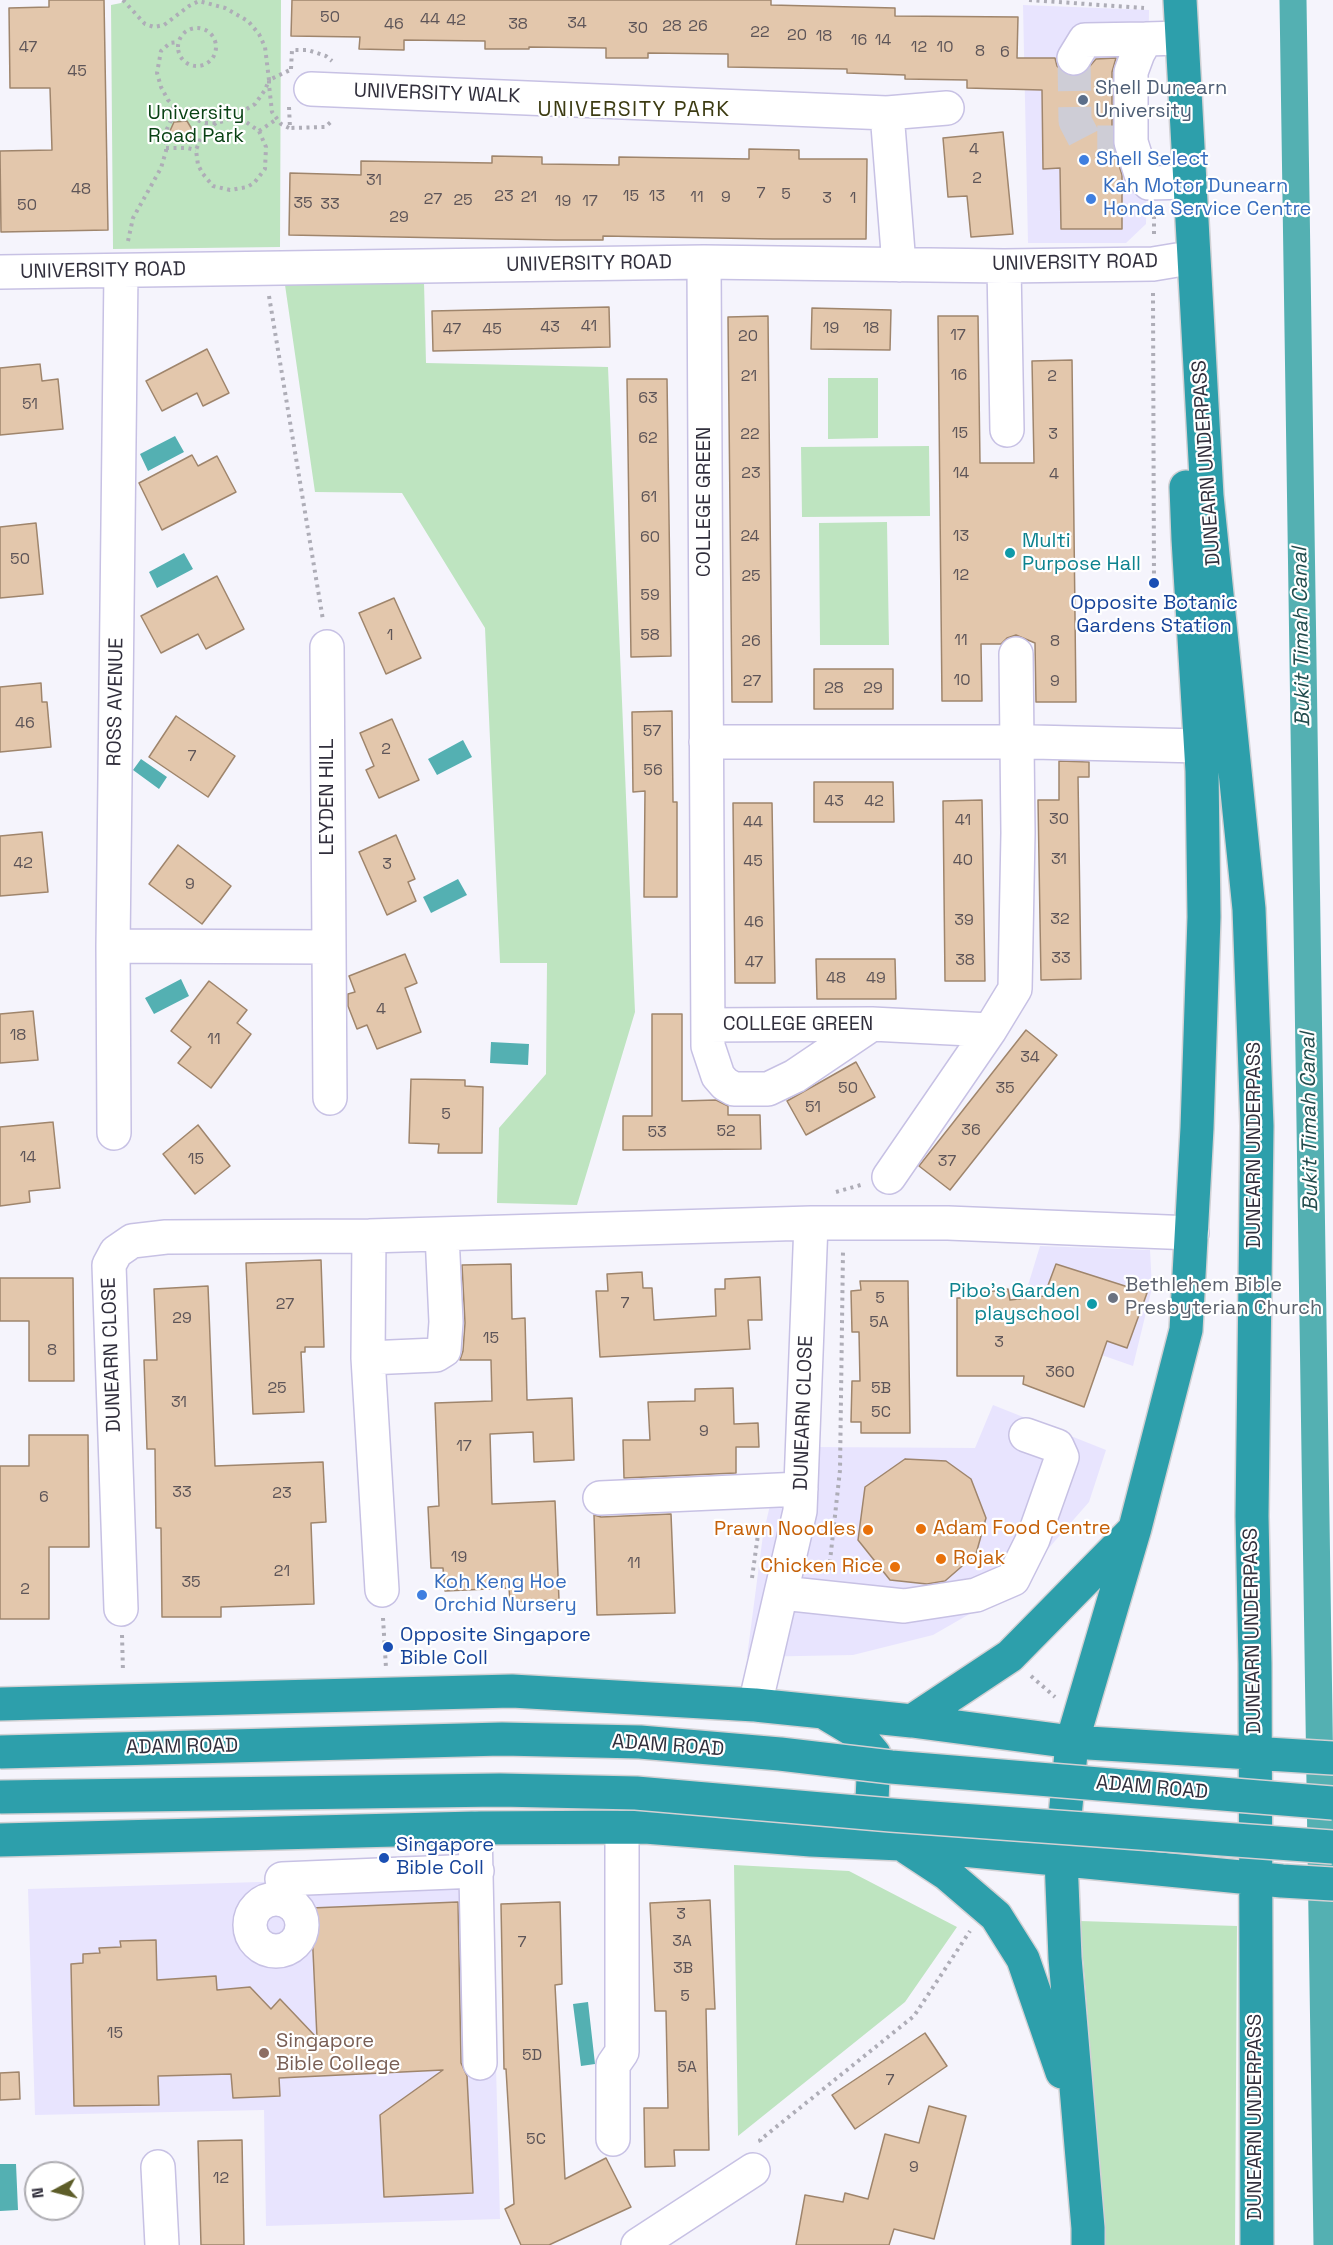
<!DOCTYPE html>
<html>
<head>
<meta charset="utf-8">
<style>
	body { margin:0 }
	#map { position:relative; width:1333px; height:2245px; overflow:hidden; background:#f5f4fc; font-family:"Space Grotesk",sans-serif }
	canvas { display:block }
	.north { position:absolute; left:24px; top:2161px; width:60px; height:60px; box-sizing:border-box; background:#fff; border:2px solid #adacb1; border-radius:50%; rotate:263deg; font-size:16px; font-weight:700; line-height:24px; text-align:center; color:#312f3c }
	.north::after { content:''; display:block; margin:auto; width:21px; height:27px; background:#5d5d29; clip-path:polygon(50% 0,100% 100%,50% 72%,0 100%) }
</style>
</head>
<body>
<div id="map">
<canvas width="1333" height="2245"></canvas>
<div class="north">N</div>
</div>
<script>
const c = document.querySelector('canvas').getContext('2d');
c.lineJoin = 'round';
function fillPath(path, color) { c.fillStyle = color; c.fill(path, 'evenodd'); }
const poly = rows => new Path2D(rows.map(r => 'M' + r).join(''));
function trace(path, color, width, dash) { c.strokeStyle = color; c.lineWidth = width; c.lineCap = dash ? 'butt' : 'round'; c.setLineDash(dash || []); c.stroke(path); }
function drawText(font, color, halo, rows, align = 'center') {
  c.font = font + ' "Space Grotesk",sans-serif'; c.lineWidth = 4.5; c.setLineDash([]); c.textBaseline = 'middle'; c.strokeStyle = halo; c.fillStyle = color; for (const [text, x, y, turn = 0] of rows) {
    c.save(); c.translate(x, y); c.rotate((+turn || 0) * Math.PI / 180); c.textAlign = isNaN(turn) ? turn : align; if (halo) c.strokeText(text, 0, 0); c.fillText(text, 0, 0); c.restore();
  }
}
fillPath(poly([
	[1023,5,1149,10,1146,224,1126,243,1028,243],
	[1040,1246,1150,1250,1152,1288,1133,1366,1016,1325],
	[993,1405,1106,1450,1089,1502,1013,1589,933,1635,853,1655,747,1657,763,1535,771,1501,812,1447,975,1448],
	[491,1875,500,2219,266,2226,264,2110,35,2115,28,1889]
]), '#e8e4fe');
fillPath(poly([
	[123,0,281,0,280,247,113,249,111,5,121,3],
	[424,282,426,363,608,367,635,1012,577,1205,497,1203,499,1128,546,1074,547,963,500,963,485,628,402,493,315,492,285,285],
	[828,378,878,378,878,438,828,439],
	[929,446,930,516,802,517,801,447],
	[887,522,889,645,820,645,819,523],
	[734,1865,849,1871,957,1927,905,2002,738,2136],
	[1080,1921,1237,1926,1235,2245,1103,2245,1104,2224]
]), '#bee4c0');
fillPath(poly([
	[175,436,184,452,148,471,140,454],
	[184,553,193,569,157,588,149,572],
	[463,740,472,757,437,775,428,759],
	[141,759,167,777,159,789,133,770],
	[458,879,467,895,431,913,423,897],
	[181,979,189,996,154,1014,145,998],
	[491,1042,529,1044,528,1065,490,1063],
	[588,2002,595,2064,581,2066,573,2004],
	[0,2164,16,2164,18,2210,0,2211]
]), '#54b0b2');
trace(poly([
	[1293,0,1327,2245]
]), '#54b0b2', 27);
const building = poly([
	[49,0,104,0,108,230,1,232,0,151,52,150,50,88,10,88,9,8,49,7,49,0],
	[292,0,771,0,771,5,895,8,895,16,1018,17,1017,58,1055,58,1057,66,1064,74,1074,77,1083,74,1096,59,1116,58,1112,72,1112,142,1122,175,1122,229,1061,229,1060,168,1043,169,1042,90,967,88,967,80,905,79,905,75,847,73,847,69,728,67,728,54,648,53,648,58,606,58,606,48,529,47,529,49,485,49,485,41,404,40,404,50,359,49,360,37,291,36,292,0],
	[187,121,193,131,189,143,175,143,169,133,174,122,187,121],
	[1003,132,1013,234,971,237,967,196,948,197,943,138,1003,132],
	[749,149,799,150,799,159,867,159,866,239,773,239,603,236,603,240,557,240,289,235,290,173,361,175,361,161,492,163,492,156,542,157,542,164,619,165,619,157,749,159,749,149],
	[609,307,610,347,433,351,432,311,609,307],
	[812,308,891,310,890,350,811,349,812,308],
	[768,316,772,702,732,702,728,317,768,316],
	[938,316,978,316,980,463,1034,463,1032,361,1072,360,1076,702,1036,702,1035,643,1016,635,1007,638,1001,644,981,644,982,701,942,701,938,316],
	[207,349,229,393,203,406,197,393,162,411,146,381,207,349],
	[40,364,42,381,58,379,63,429,0,435,0,368,40,364],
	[627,379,667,379,671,656,631,657,627,379],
	[192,455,198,466,217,456,236,492,162,530,139,483,192,455],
	[36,523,43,594,0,598,0,527,36,523],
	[217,576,244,629,206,649,198,634,161,653,141,616,217,576],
	[394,598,421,658,386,674,359,613,394,598],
	[814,669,893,669,893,709,814,709,814,669],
	[41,683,42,702,47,702,51,747,0,752,0,687,41,683],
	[672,711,673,802,677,802,677,897,644,897,645,791,633,792,632,712,672,711],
	[176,716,235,756,208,797,149,757,176,716],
	[392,719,419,780,379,798,366,770,374,766,360,733,392,719],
	[1059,761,1089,762,1089,777,1078,777,1081,979,1041,980,1038,800,1059,800,1059,761],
	[814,782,893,782,894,822,814,822,814,782],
	[982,800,985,981,945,981,943,801,982,800],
	[733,803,772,803,775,983,735,983,733,803],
	[42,832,48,892,0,896,0,836,42,832],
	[396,835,415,879,408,882,416,901,387,915,359,852,396,835],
	[178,845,231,886,202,924,149,884,178,845],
	[405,954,417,983,405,988,421,1032,377,1049,367,1025,357,1029,348,1006,348,994,355,992,349,976,405,954],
	[816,959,895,959,896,999,817,999,816,959],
	[209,981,247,1010,237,1023,251,1034,211,1088,178,1063,191,1047,171,1031,209,981],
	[33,1011,38,1060,0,1063,0,1014,33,1011],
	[652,1014,682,1014,682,1101,716,1100,728,1106,728,1115,760,1115,761,1149,623,1150,623,1116,652,1116,652,1014],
	[1026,1030,1057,1055,950,1190,919,1166,1026,1030],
	[856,1062,875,1097,806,1135,787,1101,856,1062],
	[411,1079,465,1080,465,1086,483,1087,482,1153,438,1153,439,1144,409,1143,411,1079],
	[53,1122,60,1188,29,1191,30,1202,0,1206,0,1127,53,1122],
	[198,1125,230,1166,195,1194,163,1154,198,1125],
	[321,1260,324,1347,305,1347,305,1352,301,1352,304,1412,253,1414,246,1263,321,1260],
	[511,1264,512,1319,525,1318,527,1400,572,1398,574,1460,534,1462,533,1432,490,1434,492,1504,555,1501,559,1600,510,1602,509,1588,445,1591,443,1568,431,1568,428,1507,439,1506,435,1403,492,1401,491,1360,460,1360,463,1351,465,1323,462,1265,511,1264],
	[1056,1264,1147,1293,1127,1348,1107,1341,1084,1407,1023,1384,1024,1376,957,1376,957,1298,966,1298,966,1295,1008,1289,1010,1300,1044,1296,1056,1264],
	[642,1272,643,1288,652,1288,654,1320,716,1316,715,1289,725,1289,725,1279,760,1277,762,1320,748,1320,750,1349,600,1357,596,1291,608,1291,607,1274,642,1272],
	[0,1278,73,1278,74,1381,29,1381,29,1321,0,1321,0,1278],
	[860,1281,908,1281,910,1433,861,1433,861,1422,851,1422,852,1381,860,1381,859,1332,852,1332,851,1291,861,1290,860,1281],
	[208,1286,215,1466,323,1462,326,1522,311,1523,314,1604,221,1607,221,1617,162,1617,161,1528,156,1528,155,1449,147,1449,144,1360,157,1360,154,1289,208,1286],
	[733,1388,734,1424,758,1423,759,1447,736,1447,736,1473,624,1478,623,1440,650,1440,648,1402,695,1401,695,1389,733,1388],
	[29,1435,88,1435,89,1547,49,1547,49,1619,0,1619,0,1466,29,1466,29,1435],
	[905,1459,946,1461,971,1479,986,1518,976,1554,945,1581,927,1584,890,1580,858,1540,865,1487,905,1459],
	[671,1514,675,1613,597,1615,594,1515,601,1517,671,1514],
	[710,1900,715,2009,706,2009,709,2150,674,2150,675,2166,645,2167,644,2108,668,2108,666,2011,655,2011,650,1903,710,1900],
	[458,1902,461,2063,467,2076,473,2193,384,2197,380,2115,443,2070,279,2078,280,2096,233,2098,231,2074,158,2076,159,2105,74,2106,71,1964,83,1963,83,1954,100,1953,99,1948,121,1947,120,1941,156,1940,157,1980,216,1976,217,1990,250,1987,271,2009,280,1999,317,2038,311,1908,458,1902],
	[560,1902,562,1984,555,1985,565,2179,606,2158,631,2207,549,2245,521,2245,505,2209,514,2204,506,2069,504,2069,501,1904,560,1902],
	[925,2033,947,2066,855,2129,832,2095,925,2033],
	[19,2072,20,2099,0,2100,0,2073,19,2072],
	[929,2106,966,2116,934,2239,894,2229,889,2245,796,2245,805,2195,843,2202,845,2193,868,2199,885,2134,919,2143,929,2106],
	[242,2140,244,2245,201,2245,198,2141,242,2140]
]);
fillPath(building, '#e3c7ac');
trace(building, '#9f856c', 1.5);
trace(poly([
	[1074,58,1075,121,1086,142,1125,142]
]), '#cecdd6', 33, [33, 16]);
const minor = poly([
	[1181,38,1146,39,1138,53,1131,72,1131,142,1141,174,1149,183,1189,182],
	[1074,58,1085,40,1146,39],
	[311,89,887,113,947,108],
	[887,113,899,265],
	[704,262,708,1046,718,1076,725,1084,734,1089,768,1089,795,1076,872,1024],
	[1004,266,1007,430],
	[0,272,704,262,1004,266,1153,264,1177,260],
	[327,647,330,1098],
	[706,742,1033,742,1200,746],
	[113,946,328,947],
	[708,1025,872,1024,990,1030],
	[114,1133,113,946,121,272],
	[889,1177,990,1030,1015,989,1018,833,1016,654],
	[369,1236,368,1358,382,1590],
	[368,1358,436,1355,444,1350,446,1322,442,1234],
	[600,1498,801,1489],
	[782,1593,904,1606,976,1595,1013,1579,1033,1539,1062,1457,1057,1446,1026,1435],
	[121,1609,109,1265,116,1252,132,1241,166,1237,369,1236,811,1223,948,1223,1192,1233],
	[755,1705,800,1511,811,1223],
	[475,1828,480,2063],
	[282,1879,477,1871],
	'250 1925a26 26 0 1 1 52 0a26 26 0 1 1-52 0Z',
	[613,2139,613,2065,622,2052,622,1827],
	[158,2167,162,2245],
	[638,2245,753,2170]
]);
const highway = poly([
	[1180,0,1207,496,1249,909,1257,1126,1252,1516,1255,1664,1257,2245],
	[0,1704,512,1691,755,1705,912,1721,1072,1742,1333,1758],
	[825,1713,855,1731,874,1754,872,1801,842,1828],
	[912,1721,1010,1656,1132,1532],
	[0,1840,475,1828,645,1827,811,1840,901,1844,1282,1881,1333,1884],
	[906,1847,947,1874,996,1916,1023,1959,1062,2072],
	[1088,2245,1088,2228,1065,1958,1061,1859,1072,1742,1135,1528,1186,1330,1197,1128,1204,917,1202,771,1188,539,1186,487]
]);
trace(minor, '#c7c1e4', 36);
trace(highway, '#d2d1d4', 36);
trace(poly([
	[123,0,145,24,154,27,164,25,189,6,199,1,225,8,248,21,259,34,265,47,269,80,265,90,255,104,230,119,217,123,205,123,191,118,178,110,168,100,161,87,157,73,161,51,170,43,179,42],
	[1029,0,1144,8],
	'178 47a19 19 0 1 1 38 0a19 19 0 1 1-38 0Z',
	[291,69,292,50,308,50,326,56,332,61],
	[289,107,290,128,325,127,333,120],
	[216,123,204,133,200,140,196,150,198,165,203,174,213,186,230,190,247,187,254,183,265,169,266,147,259,131,246,122,240,115],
	[289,128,281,124,272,112,269,85,269,80,290,70],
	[259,131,277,119],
	[166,148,187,148,196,150],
	[1154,234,1154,212],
	[128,241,133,218,161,168,166,151,166,131,174,114,173,107],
	[1153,293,1154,583],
	[269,296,323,620],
	[836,1192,864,1184],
	[829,1570,840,1470,843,1251],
	[752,1578,760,1520],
	[383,1618,386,1668],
	[122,1635,123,1672],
	[1031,1676,1055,1697],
	[761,2142,760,2140,914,2016,970,1931]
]), '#aeadb7', 4, [3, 4.5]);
trace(minor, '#fff', 33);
trace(highway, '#2d9fab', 33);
const highwayBridge = poly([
	[0,1752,502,1739,640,1742,780,1754,891,1767,1333,1803],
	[0,1797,500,1790,636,1793,891,1815,1333,1847]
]);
trace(highwayBridge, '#d2d1d4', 36, []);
trace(highwayBridge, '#2d9fab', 33);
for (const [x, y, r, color] of [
	[1083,100,6,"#5c6f8a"],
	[1084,160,6,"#3f7fe0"],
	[1091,199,6,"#3f7fe0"],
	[1010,553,6,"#0f9aa8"],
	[1154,583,6,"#1a4fb4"],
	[1113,1298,6,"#6b7280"],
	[1092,1304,6,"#0f9aa8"],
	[921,1529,6,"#e8710a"],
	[868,1530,6,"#e8710a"],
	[941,1559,6,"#e8710a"],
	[895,1567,6,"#e8710a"],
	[422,1595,6,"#3f7fe0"],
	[388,1647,6,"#1a4fb4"],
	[384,1858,6,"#1a4fb4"],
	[264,2053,6,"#8d6e63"]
]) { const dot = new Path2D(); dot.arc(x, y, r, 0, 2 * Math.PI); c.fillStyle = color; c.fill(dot); trace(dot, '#fff', 2); }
drawText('16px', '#5e5558', null, [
	["50",330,18],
	["44",430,20],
	["42",456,21],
	["34",577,24],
	["46",394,25],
	["38",518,25],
	["28",672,27],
	["26",698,27],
	["30",638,29],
	["22",760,33],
	["20",797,36],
	["18",824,37],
	["16",859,41],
	["14",883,41],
	["47",28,48],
	["12",919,48],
	["10",945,48],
	["8",980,52],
	["6",1005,53],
	["45",77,72],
	["4",974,150],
	["2",977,179],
	["31",374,181],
	["48",81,190],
	["7",761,194],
	["5",786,195],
	["23",504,197],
	["15",631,197],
	["13",657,197],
	["21",529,198],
	["11",697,198],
	["9",726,198],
	["3",827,199],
	["1",853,199],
	["27",433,200],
	["25",463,201],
	["19",563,202],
	["17",590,202],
	["35",303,204],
	["33",330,205],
	["50",27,206],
	["29",399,218],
	["41",589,327],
	["43",550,328],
	["19",831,329],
	["18",871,329],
	["47",452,330],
	["45",492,330],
	["17",958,336],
	["20",748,337],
	["16",959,376],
	["21",749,377],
	["2",1052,377],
	["63",648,399],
	["51",30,405],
	["15",960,434],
	["22",750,435],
	["3",1053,435],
	["62",648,439],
	["23",751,474],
	["14",961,474],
	["4",1054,475],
	["61",649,498],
	["24",750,537],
	["13",961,537],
	["60",650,538],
	["50",20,560],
	["12",961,576],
	["25",751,577],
	["59",650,596],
	["1",390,636],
	["58",650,636],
	["11",961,641],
	["26",751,642],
	["8",1055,642],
	["10",962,681],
	["27",752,682],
	["9",1055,682],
	["28",834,689],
	["29",873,689],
	["46",25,724],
	["57",652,732],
	["2",386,750],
	["7",192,757],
	["56",653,771],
	["43",834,802],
	["42",874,802],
	["30",1059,820],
	["41",963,821],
	["44",753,823],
	["31",1059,860],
	["40",963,861],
	["45",753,862],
	["42",23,864],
	["3",387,865],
	["9",190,885],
	["32",1060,920],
	["39",964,921],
	["46",754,923],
	["33",1061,959],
	["38",965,961],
	["47",754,963],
	["48",836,979],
	["49",876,979],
	["4",381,1010],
	["18",18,1036],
	["11",214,1040],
	["34",1030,1058],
	["50",848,1089],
	["35",1005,1089],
	["51",813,1108],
	["5",446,1115],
	["36",971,1131],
	["52",726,1132],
	["53",657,1133],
	["14",28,1158],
	["15",196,1160],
	["37",947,1162],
	["5",880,1299],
	["7",625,1304],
	["27",285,1305],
	["29",182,1319],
	["5A",879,1323],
	["15",491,1339],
	["3",999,1343],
	["8",52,1351],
	["360",1060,1373],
	["25",277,1389],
	["5B",881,1389],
	["31",179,1403],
	["5C",881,1413],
	["9",704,1432],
	["17",464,1447],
	["33",182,1493],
	["23",282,1494],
	["6",44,1498],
	["19",459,1558],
	["11",634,1564],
	["21",282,1572],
	["35",191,1583],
	["2",25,1590],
	["3",681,1915],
	["3A",682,1942],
	["7",522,1943],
	["3B",683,1969],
	["5",685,1997],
	["15",115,2034],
	["5D",532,2056],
	["5A",687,2068],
	["7",890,2081],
	["5C",536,2140],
	["9",914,2168],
	["12",221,2179]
]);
drawText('20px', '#4e5e75', '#fff', [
	["Shell Dunearn",1095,89],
	["University",1095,112]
], 'left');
drawText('20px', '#312f3c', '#fff', [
	["UNIVERSITY WALK",437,94,2],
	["UNIVERSITY ROAD",1075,263,-1],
	["UNIVERSITY ROAD",589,264,-1],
	["UNIVERSITY ROAD",103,271,-1],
	["DUNEARN UNDERPASS",1207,463,-94],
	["COLLEGE GREEN",705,502,-90],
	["ROSS AVENUE",116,702,-89],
	["LEYDEN HILL",328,797,-90],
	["COLLEGE GREEN",798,1025],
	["DUNEARN UNDERPASS",1255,1145,-90],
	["DUNEARN CLOSE",112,1355,-92],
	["DUNEARN CLOSE",804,1413,-88],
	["DUNEARN UNDERPASS",1253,1631,-91],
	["ADAM ROAD",668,1746,4],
	["ADAM ROAD",182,1747,-1],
	["ADAM ROAD",1152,1788,5],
	["DUNEARN UNDERPASS",1256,2117,-90]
]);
drawText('20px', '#094214', '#fff', [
	["University",196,114],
	["Road Park",196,137]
]);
drawText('20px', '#366cbe', '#fff', [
	["Shell Select",1096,160],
	["Kah Motor Dunearn",1103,187],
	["Honda Service Centre",1103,210],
	["Koh Keng Hoe",434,1583],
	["Orchid Nursery",434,1606]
], 'left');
drawText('20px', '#0d838f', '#fff', [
	["Multi",1022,542],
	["Purpose Hall",1022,565],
	["Pibo's Garden",1080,1292,"right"],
	["playschool",1080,1315,"right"]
], 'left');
drawText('20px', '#164399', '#fff', [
	["Opposite Botanic",1154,604,"center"],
	["Gardens Station",1154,627,"center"],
	["Opposite Singapore",400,1636],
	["Bible Coll",400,1659],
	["Singapore",396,1846],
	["Bible Coll",396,1869]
], 'left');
drawText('20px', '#5b616d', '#fff', [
	["Bethlehem Bible",1125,1286],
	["Presbyterian Church",1125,1309]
], 'left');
drawText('20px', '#c56008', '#fff', [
	["Adam Food Centre",933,1529],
	["Prawn Noodles",856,1530,"right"],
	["Rojak",953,1559],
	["Chicken Rice",883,1567,"right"]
], 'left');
drawText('20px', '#785e54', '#fff', [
	["Singapore",276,2042],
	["Bible College",276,2065]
], 'left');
c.letterSpacing = '1.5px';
drawText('21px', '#3c3b12', '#fff', [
	["UNIVERSITY PARK",634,110]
]);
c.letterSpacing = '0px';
drawText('italic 21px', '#224c4d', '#fff', [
	["Bukit Timah Canal",1302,637,-91],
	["Bukit Timah Canal",1310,1122,-91]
]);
</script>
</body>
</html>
